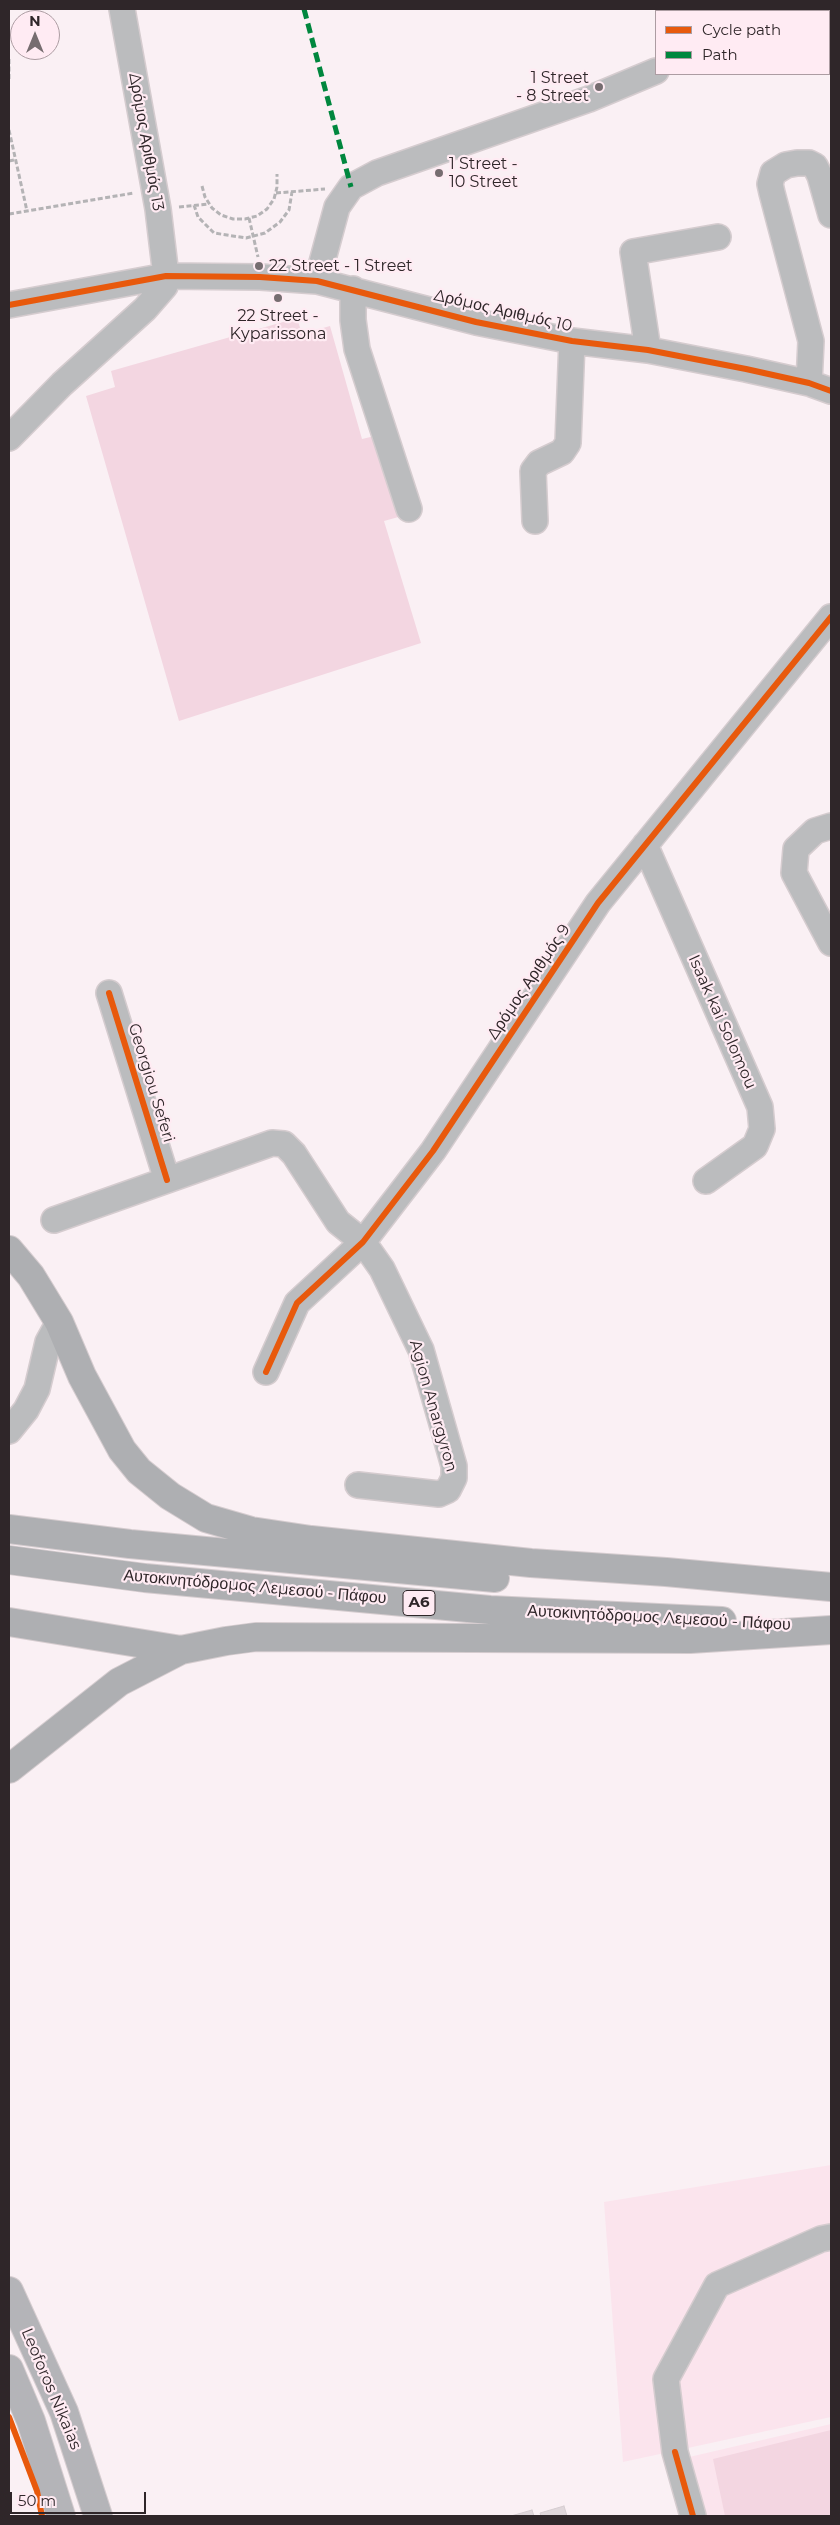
<!DOCTYPE html>
<html>
<head>
<meta charset="utf-8">
<style>
	body { margin:0 }
	#map { position:relative; width:840px; height:2525px; overflow:hidden; background:#faf0f4; font-family:Montserrat,sans-serif }
	canvas { display:block }
	.frame { position:absolute; inset:0; border:10px solid #2f2629; pointer-events:none }
	.legend { position:absolute; left:655px; top:10px; width:175px; height:65px; box-sizing:border-box; background:#ffebf3; border:1px solid #ac9ca2; margin:0; padding:6px 9px; list-style:none; font-size:15px; color:#2f2629 }
	.legend li { display:flex; align-items:center; gap:10px; height:25px }
	.legend b { width:25px; border:1px solid #ac9ca2 }
	.north { position:absolute; left:10px; top:10px; width:50px; height:50px; box-sizing:border-box; background:#ffebf3; border:1px solid #ac9ca2; border-radius:50%; rotate:0deg; font-size:14px; font-weight:700; line-height:20px; text-align:center; color:#2f2629 }
	.north::after { content:''; display:block; margin:auto; width:18px; height:22px; background:#766d70; clip-path:polygon(50% 0,100% 100%,50% 72%,0 100%) }
	.scale { position:absolute; left:10px; top:2492px; width:136px; height:22px; box-sizing:border-box; border:2px solid #2f2629; border-top:0; padding-left:6px; font-size:15px; line-height:18px; white-space:nowrap; color:#2f2629; -webkit-text-stroke:4px #ffebf3; paint-order:stroke }
</style>
</head>
<body>
<div id="map">
<canvas width="840" height="2525"></canvas>
<div class="frame"></div>
<ul class="legend">
<li><b style="height:6px;background:#e8590c"></b>Cycle path</li>
<li><b style="height:6px;background:#00873e"></b>Path</li>
</ul>
<div class="north">N</div>
<div class="scale">50 m</div>
</div>
<script>
const c = document.querySelector('canvas').getContext('2d');
c.lineJoin = 'round';
function fillPath(path, color) { c.fillStyle = color; c.fill(path, 'evenodd'); }
const poly = rows => new Path2D(rows.map(r => 'M' + r).join(''));
function trace(path, color, width, dash) { c.strokeStyle = color; c.lineWidth = width; c.lineCap = dash ? 'butt' : 'round'; c.setLineDash(dash || []); c.stroke(path); }
function drawText(font, color, halo, rows, align = 'center') {
  c.font = font + ' Montserrat,sans-serif'; c.lineWidth = 4.5; c.setLineDash([]); c.textBaseline = 'middle'; c.strokeStyle = halo; c.fillStyle = color; for (const [text, x, y, turn = 0] of rows) {
    c.save(); c.translate(x, y); c.rotate((+turn || 0) * Math.PI / 180); c.textAlign = isNaN(turn) ? turn : align; if (halo) c.strokeText(text, 0, 0); c.fillText(text, 0, 0); c.restore();
  }
}
fillPath(poly([
	[831,2165,831,2417,623,2462,604,2202],
	[831,2424,831,2516,700,2516,685,2458]
]), '#fbe4ed');
fillPath(poly([
	[297,318,302,334,330,326,362,439,379,435,402,516,384,521,421,643,179,721,86,396,115,387,111,371],
	[831,2430,831,2516,725,2516,713,2459]
]), '#f3d6e1');
const building = poly([
	[564,2506,567,2516,541,2516,540,2513,564,2506],
	[532,2510,534,2516,511,2516,532,2510]
]);
fillPath(building, '#e0d7db');
trace(building, '#d6cdd1', 1);
const minor = poly([
	[799,11,805,9],
	[829,40,831,38],
	[317,281,337,207,351,187,377,173,589,99,656,71],
	[353,289,353,320,357,349,409,509],
	[9,305,166,276,260,277,317,281,476,322,572,341,648,350,746,369,809,383,831,391],
	[648,350,633,252,718,237],
	[809,383,811,341,772,193,770,184,773,173,786,165,797,163,809,163,815,166,820,176,831,215],
	[9,438,62,384,145,309,165,286,166,276,158,209,122,9],
	[535,521,533,471,539,463,562,452,568,443,572,341],
	[831,826,815,831,796,849,794,873,831,943],
	[645,845,760,1107,762,1129,755,1146,706,1181],
	[109,993,167,1180],
	[54,1220,272,1143,284,1144,294,1154,338,1222,363,1242,382,1269,421,1350,454,1466,454,1478,448,1490,439,1494,358,1485],
	[266,1372,297,1303,363,1242,433,1151,598,903,831,617],
	[9,1431,26,1410,37,1389,48,1342,59,1322],
	[693,2516,675,2452,666,2379,717,2285,821,2239,831,2237]
]);
const major = poly([
	[9,2291,64,2412,98,2516],
	[9,2369,31,2421,61,2516]
]);
const highway = poly([
	[9,1250,31,1276,59,1322,82,1376,122,1450,139,1471,170,1496,206,1518,251,1531,311,1540,531,1563,666,1572,831,1587],
	[9,1529,130,1544,495,1578],
	[9,1560,145,1578,490,1610,722,1621],
	[9,1622,181,1650],
	[9,1769,119,1682,181,1650,226,1641,256,1637,690,1639,831,1630]
]);
trace(minor, '#d5cccf', 28);
trace(major, '#d5cccf', 30);
trace(highway, '#d5cccf', 30);
trace(poly([
	[9,59,9,81],
	[9,130,27,211],
	[9,161,14,160],
	[202,186,205,197,212,208,221,215,233,219,245,219,257,216,267,209,274,199,277,187,277,174],
	[276,193,325,189],
	[194,205,198,217,214,233,246,238,265,233,280,222,289,210,292,192],
	[179,207,209,204],
	[9,214,134,193],
	[249,218,258,257]
]), '#b4b3b5', 3, [5, 2.5]);
trace(minor, '#bbbcbe', 25);
trace(major, '#b4b4b8', 28);
trace(highway, '#aeafb2', 28);
trace(poly([
	[304,9,351,187]
]), '#00873e', 5, [10, 5]);
trace(poly([
	[9,305,166,276,260,277,317,281,476,322,572,341,648,350,746,369,809,383,831,391],
	[109,993,167,1180],
	[266,1372,297,1303,363,1242,433,1151,598,903,831,617],
	[9,2417,37,2491,42,2516],
	[675,2452,693,2516]
]), '#e8590c', 6);
for (const [x, y, r, color] of [
	[599,87,5,"#766d70"],
	[439,173,5,"#766d70"],
	[259,266,5,"#766d70"],
	[278,298,5,"#766d70"]
]) { const dot = new Path2D(); dot.arc(x, y, r, 0, 2 * Math.PI); c.fillStyle = color; c.fill(dot); trace(dot, '#ffebf3', 2); }
for (const [x, y, w] of [
	[419,1603,32]
]) { const box = new Path2D(); box.roundRect(x - w / 2, y - 12.5, w, 25, 4); c.fillStyle = '#ffebf3'; c.fill(box); trace(box, '#2f2629', 1); }
drawText('bold 15px', '#2f2629', null, [
	["A6",419,1603]
]);
drawText('16px', '#2f2629', '#ffebf3', [
	["1 Street",589,78,"right"],
	["- 8 Street",589,96,"right"],
	["1 Street -",449,164],
	["10 Street",449,182],
	["22 Street - 1 Street",269,266],
	["22 Street -",278,316,"center"],
	["Kyparissona",278,334,"center"]
], 'left');
drawText('16px', '#2f2629', '#ffebf3', [
	["Δρόμος Αριθμός 13",146,142,80],
	["Δρόμος Αριθμός 10",503,311,13],
	["Δρόμος Αριθμός 9",529,982,-56],
	["Isaak kai Solomou",722,1022,66],
	["Georgiou Seferi",151,1083,73],
	["Agion Anargyron",433,1406,74],
	["Αυτοκινητόδρομος Λεμεσού - Πάφου",255,1587,5],
	["Αυτοκινητόδρομος Λεμεσού - Πάφου",659,1618,3],
	["Leoforos Nikaias",51,2389,67]
]);
</script>
</body>
</html>
